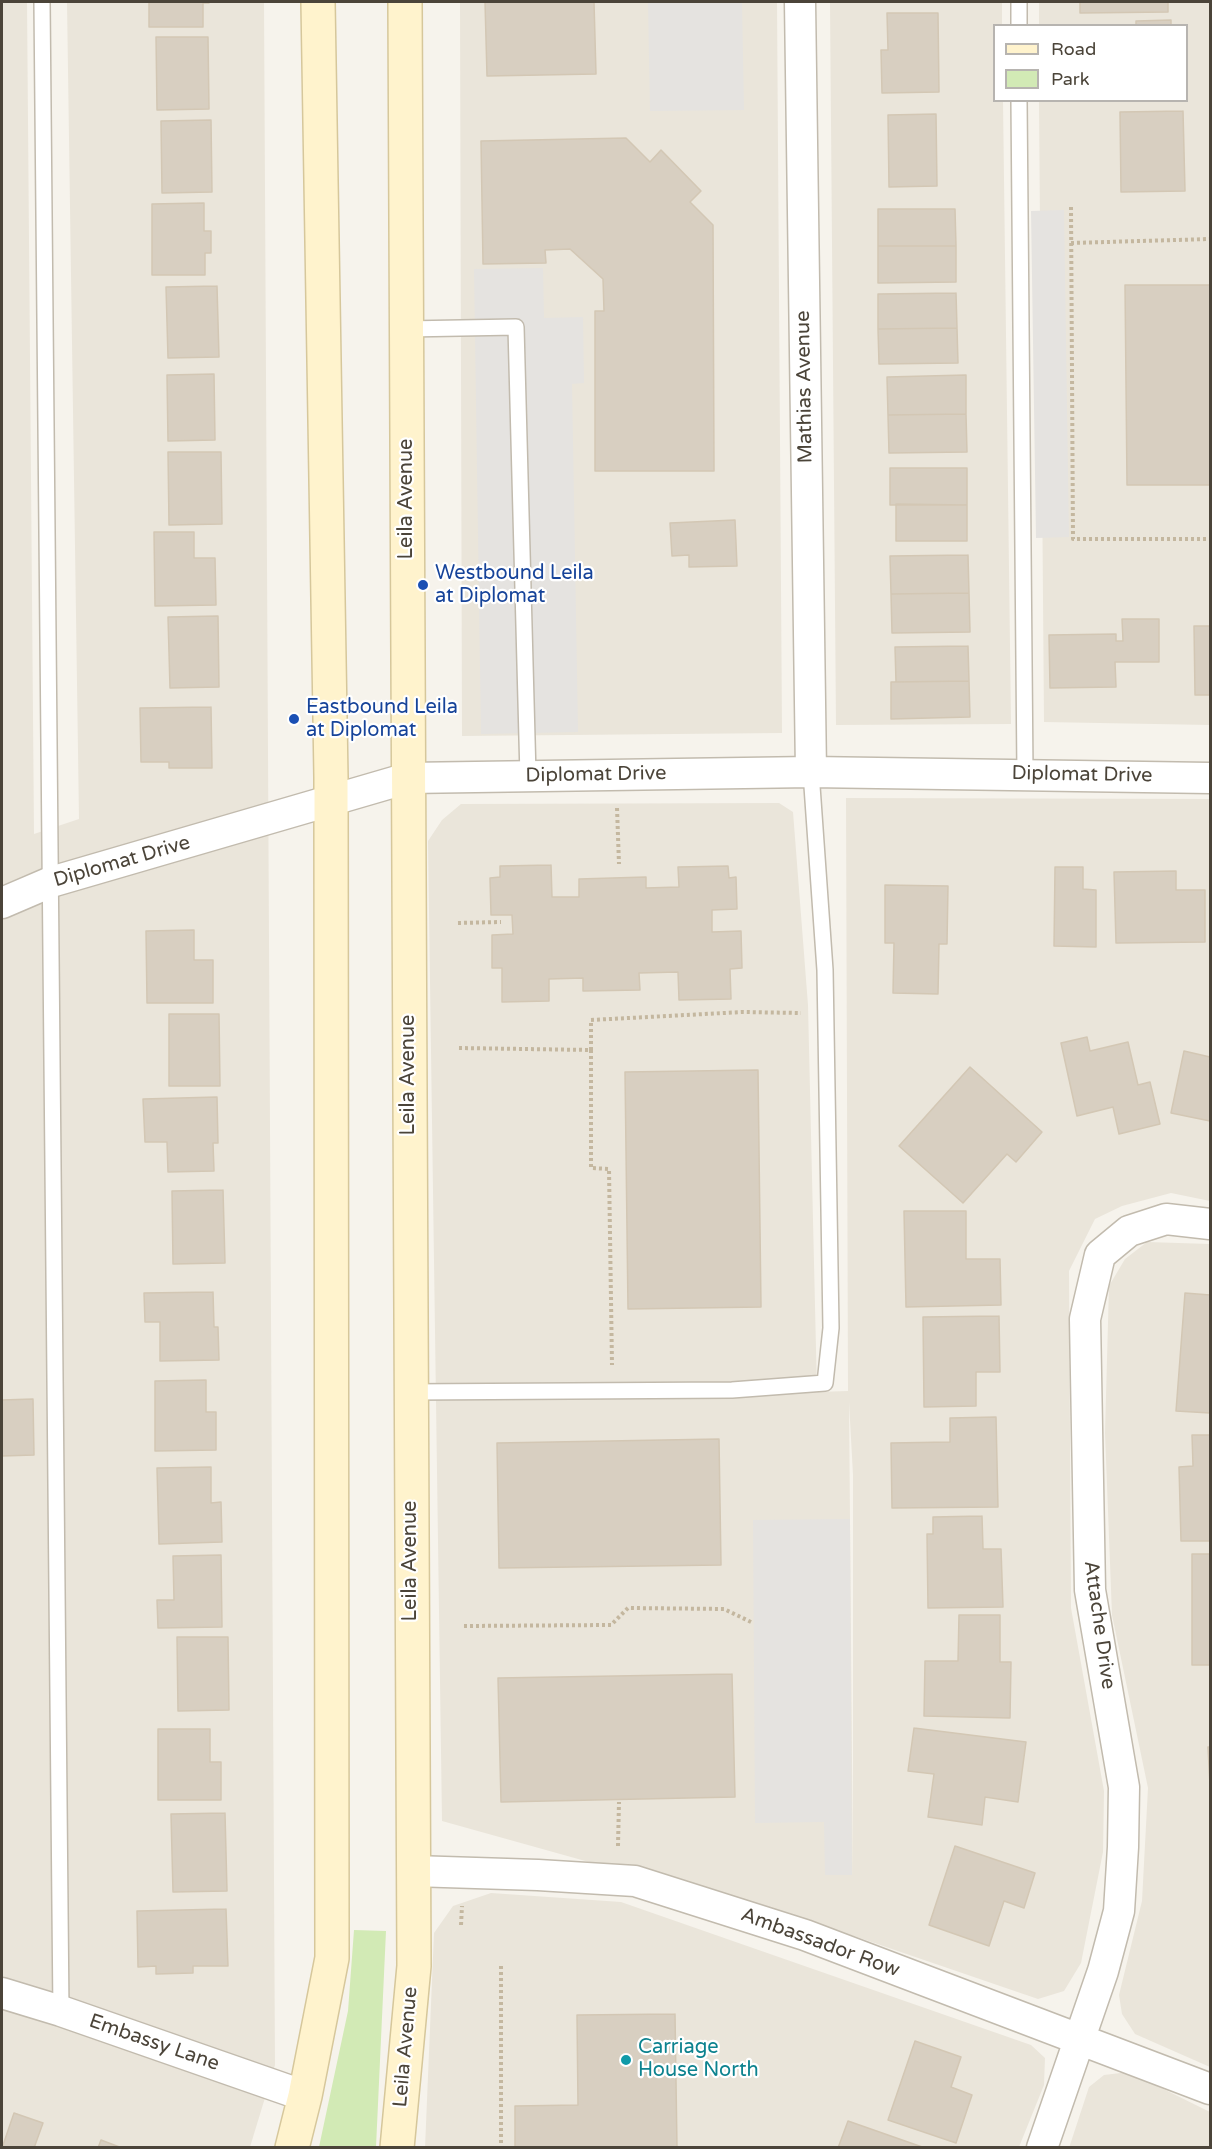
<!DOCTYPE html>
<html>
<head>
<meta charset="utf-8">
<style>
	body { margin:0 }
	#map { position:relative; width:1212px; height:2149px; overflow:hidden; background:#f6f3ec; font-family:"Varela Round",sans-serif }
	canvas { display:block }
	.frame { position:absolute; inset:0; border:3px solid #4b4439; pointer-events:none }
	.legend { position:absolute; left:993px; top:24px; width:195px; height:78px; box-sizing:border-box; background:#fff; border:2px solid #b7b4b0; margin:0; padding:8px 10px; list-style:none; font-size:18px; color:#4b4439 }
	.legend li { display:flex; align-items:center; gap:12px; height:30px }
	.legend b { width:30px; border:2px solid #b7b4b0 }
</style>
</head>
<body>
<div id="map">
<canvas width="1212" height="2149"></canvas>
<div class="frame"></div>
<ul class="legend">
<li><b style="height:8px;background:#fff3cd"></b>Road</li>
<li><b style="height:16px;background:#d2eab5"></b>Park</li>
</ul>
</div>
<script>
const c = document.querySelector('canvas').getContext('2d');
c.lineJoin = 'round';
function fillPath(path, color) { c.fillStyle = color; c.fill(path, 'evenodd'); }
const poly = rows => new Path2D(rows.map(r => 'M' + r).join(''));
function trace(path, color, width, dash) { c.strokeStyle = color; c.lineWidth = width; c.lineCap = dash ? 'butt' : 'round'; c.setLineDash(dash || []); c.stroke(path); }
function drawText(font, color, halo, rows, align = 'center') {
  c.font = font + ' "Varela Round",sans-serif'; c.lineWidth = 4.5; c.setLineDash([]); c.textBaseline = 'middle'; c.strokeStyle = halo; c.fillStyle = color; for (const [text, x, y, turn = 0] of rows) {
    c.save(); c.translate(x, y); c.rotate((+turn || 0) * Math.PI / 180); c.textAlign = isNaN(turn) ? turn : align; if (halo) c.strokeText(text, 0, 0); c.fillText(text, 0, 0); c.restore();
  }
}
fillPath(poly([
	[2,2,27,2,34,834,79,819,67,2,264,2,275,2065,250,2147,2,2148],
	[460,2,777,2,782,733,462,736],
	[830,2,1002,2,1002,25,994,26,994,100,1003,101,1011,724,836,725],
	[1039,2,1210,2,1210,725,1044,722,1039,101,1186,100,1186,26,1039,25],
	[846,798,1210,799,1210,1201,1171,1193,1122,1206,1095,1219,1069,1271,1071,1608,1104,1791,1103,1852,1081,1963,1064,1991,1038,1999,854,1936,442,1821,428,841,442,820,461,804,779,803,793,812,808,1005,817,1392,848,1391],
	[849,1402,853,1475,853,1877],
	[1147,1242,1210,1244,1210,2067,1135,2034,1122,2014,1119,1995,1142,1901,1148,1788,1112,1615,1105,1433,1109,1286,1125,1259],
	[491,1893,621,1902,1031,2045,1045,2058,1044,2085,1019,2147,425,2148,434,1933,453,1906],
	[1129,2072,1210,2112,1210,2147,1069,2148,1089,2087,1104,2075]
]), '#eae5da');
fillPath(poly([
	[354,1930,386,1931,376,2147,319,2147,348,2011]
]), '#d2eab5');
fillPath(poly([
	[648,2,742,2,744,110,650,111],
	[1064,210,1069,537,1036,538,1031,211],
	[543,268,544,318,583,317,584,383,572,384,578,732,481,734,474,269],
	[850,1519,852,1875,825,1875,824,1822,755,1823,753,1520]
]), '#e5e3e0');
const building = poly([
	[149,2,209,2,209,3,203,3,203,27,149,27,149,2],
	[485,2,594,2,596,74,487,76,485,2],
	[1080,2,1168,2,1168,12,1080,13,1080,2],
	[887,13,938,13,939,92,882,93,881,50,888,50,887,13],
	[1171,20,1171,26,1136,26,1136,21,1171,20],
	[156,37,208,37,209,109,157,110,156,37],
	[1183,111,1185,191,1121,192,1120,112,1183,111],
	[936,114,937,186,889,187,888,115,936,114],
	[211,120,212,192,162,193,161,121,211,120],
	[626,138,650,162,661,150,701,191,690,202,713,225,714,471,595,471,595,311,604,311,603,279,570,249,545,250,546,263,483,264,481,141,626,138],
	[204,203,204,231,211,231,211,253,205,253,205,275,152,275,152,204,204,203],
	[878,209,955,209,956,246,878,246,878,209],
	[878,246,956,246,956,282,878,283,878,246],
	[1125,285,1210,285,1210,485,1127,485,1125,285],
	[217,286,219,357,168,358,166,287,217,286],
	[956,293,957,328,878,329,878,294,956,293],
	[957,328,958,363,879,364,878,329,957,328],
	[214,374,215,440,168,441,167,375,214,374],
	[966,375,966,414,888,415,887,377,966,375],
	[966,414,967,452,889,453,888,415,966,414],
	[168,452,221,452,222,524,169,525,168,452],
	[890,468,967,468,967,505,890,505,890,468],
	[896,504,967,505,967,541,896,541,896,504],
	[735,520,737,566,689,567,689,555,672,556,670,523,735,520],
	[154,532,194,532,194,558,215,558,216,605,155,606,154,532],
	[968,555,969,593,891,594,890,556,968,555],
	[969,593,970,632,892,633,891,594,969,593],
	[218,616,219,687,170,688,168,617,218,616],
	[1122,619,1159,619,1159,662,1115,662,1116,687,1050,688,1049,635,1116,634,1116,641,1123,641,1122,619],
	[1194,626,1210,626,1210,695,1195,695,1194,626],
	[968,646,969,681,896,682,895,647,968,646],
	[969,681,970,717,891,719,891,682,969,681],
	[211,707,212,768,169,768,169,762,141,762,140,708,211,707],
	[551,865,552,897,579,897,579,879,646,877,646,888,679,887,678,867,728,866,729,878,736,877,737,909,712,910,712,932,741,931,742,968,730,969,731,999,679,1000,678,972,639,973,640,990,583,991,583,978,549,979,549,1001,502,1002,502,968,492,968,492,935,513,934,512,915,491,915,490,878,500,877,500,866,551,865],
	[1055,867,1083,867,1083,889,1096,890,1096,947,1054,946,1055,867],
	[1176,871,1176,890,1205,890,1205,942,1116,943,1114,872,1176,871],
	[885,885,948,886,947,944,939,944,938,994,893,993,894,943,885,943,885,885],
	[194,930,194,960,213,960,213,1003,147,1003,146,931,194,930],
	[169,1014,219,1014,220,1086,169,1086,169,1014],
	[1087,1037,1090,1051,1128,1042,1138,1085,1150,1082,1160,1124,1119,1134,1113,1107,1077,1116,1061,1043,1087,1037],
	[1184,1051,1210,1057,1210,1121,1171,1113,1184,1051],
	[970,1067,1042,1132,1016,1162,1007,1154,963,1203,899,1146,970,1067],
	[758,1070,761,1307,628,1309,625,1072,758,1070],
	[217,1097,218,1143,213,1143,214,1171,168,1172,167,1142,145,1142,143,1099,217,1097],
	[223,1190,225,1263,173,1264,172,1191,223,1190],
	[904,1211,966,1211,966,1259,1000,1259,1001,1305,906,1307,904,1211],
	[213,1292,214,1327,218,1327,219,1360,160,1361,160,1322,145,1322,144,1293,213,1292],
	[1185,1293,1210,1295,1210,1413,1176,1411,1185,1293],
	[999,1316,1000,1372,976,1372,976,1406,924,1407,923,1317,999,1316],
	[206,1380,206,1412,216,1412,216,1450,155,1451,155,1381,206,1380],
	[33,1399,34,1455,2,1456,2,1400,33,1399],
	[996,1417,998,1507,892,1508,891,1443,950,1442,950,1418,996,1417],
	[1192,1435,1210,1435,1210,1541,1181,1541,1179,1467,1193,1466,1192,1435],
	[719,1439,721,1565,499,1568,497,1443,719,1439],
	[211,1467,211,1503,221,1502,222,1542,159,1544,157,1468,211,1467],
	[982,1516,983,1549,1001,1549,1003,1607,928,1608,927,1534,933,1534,933,1517,982,1516],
	[1192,1554,1210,1554,1210,1665,1192,1665,1192,1554],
	[221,1555,222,1627,158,1628,157,1600,174,1600,173,1556,221,1555],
	[959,1615,1000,1615,1000,1662,1011,1662,1010,1718,924,1716,925,1661,958,1661,959,1615],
	[177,1637,228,1637,229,1710,178,1711,177,1637],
	[732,1674,735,1797,501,1802,498,1678,732,1674],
	[914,1728,1026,1742,1018,1802,985,1797,982,1825,928,1817,934,1774,908,1771,914,1728],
	[158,1729,210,1729,210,1762,221,1762,221,1800,158,1800,158,1729],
	[1208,1747,1210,1747,1210,1786,1210,1785,1208,1747],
	[225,1813,227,1891,173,1892,171,1814,225,1813],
	[955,1846,1035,1873,1024,1908,1004,1901,989,1946,929,1925,955,1846],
	[226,1909,228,1966,193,1966,193,1973,156,1974,156,1966,138,1967,137,1911,226,1909],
	[675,2014,677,2148,515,2148,515,2106,578,2105,577,2015,675,2014],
	[915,2041,961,2057,951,2087,972,2095,956,2143,888,2120,915,2041],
	[14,2113,43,2123,34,2148,2,2148,14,2113],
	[848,2121,925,2148,838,2148,848,2121],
	[101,2140,122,2148,98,2148,101,2140]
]);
fillPath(building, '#d8cfc1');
trace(building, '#d3c7b4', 1.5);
const service = poly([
	[42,2,61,2011],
	[1019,2,1019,26],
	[1019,100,1025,774],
	[406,329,516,327,528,776],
	[410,1392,732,1390,825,1383,831,1328,825,970,811,772]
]);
const minor = poly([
	[800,2,811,772],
	[2,903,51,882,408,778,811,772,1210,778],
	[413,1871,538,1875,635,1881,805,1935,1210,2089],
	[2,1993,61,2011,305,2096],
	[1042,2148,1103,1971,1119,1911,1123,1847,1124,1787,1090,1590,1085,1319,1100,1255,1129,1231,1166,1219,1210,1224]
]);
const secondary = poly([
	[292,2148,305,2096,332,1958,331,777,318,2],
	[397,2148,414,1966,405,2]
]);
trace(service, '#c2bbae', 18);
trace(minor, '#c2bbae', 33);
trace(secondary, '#d6c79b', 36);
trace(poly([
	[1071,207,1073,539,1210,539],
	[1071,243,1210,239],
	[617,808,619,864],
	[458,923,501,922],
	[459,1048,591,1050,591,1168,609,1169,612,1365],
	[591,1050,591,1020,743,1012,801,1013],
	[464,1626,611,1625,628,1608,724,1609,751,1622],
	[618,1846,619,1802],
	[461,1925,462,1906],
	[501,1966,501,2148]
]), '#c4b79f', 4, [3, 3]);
trace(service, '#fff', 15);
trace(minor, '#fff', 30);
trace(secondary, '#fff3cd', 33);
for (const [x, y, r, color] of [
	[423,585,6,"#1a4fb4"],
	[294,719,6,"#1a4fb4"],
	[626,2060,6,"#0f9aa8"]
]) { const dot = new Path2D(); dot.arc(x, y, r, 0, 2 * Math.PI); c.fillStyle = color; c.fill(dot); trace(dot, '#fff', 2); }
drawText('20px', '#4b4439', '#fff', [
	["Mathias Avenue",805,387,-91],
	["Leila Avenue",407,499,-90],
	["Diplomat Drive",596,775,-1],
	["Diplomat Drive",1082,775,1],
	["Diplomat Drive",122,862,-16],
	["Leila Avenue",409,1075,-90],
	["Leila Avenue",411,1561,-90],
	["Attache Drive",1099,1625,82],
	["Ambassador Row",820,1943,20],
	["Embassy Lane",154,2043,19],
	["Leila Avenue",406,2047,-85]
]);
drawText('20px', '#164399', '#fff', [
	["Westbound Leila",435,574],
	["at Diplomat",435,597],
	["Eastbound Leila",306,708],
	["at Diplomat",306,731]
], 'left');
drawText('20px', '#0d838f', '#fff', [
	["Carriage",638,2048],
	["House North",638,2071]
], 'left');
</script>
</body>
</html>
